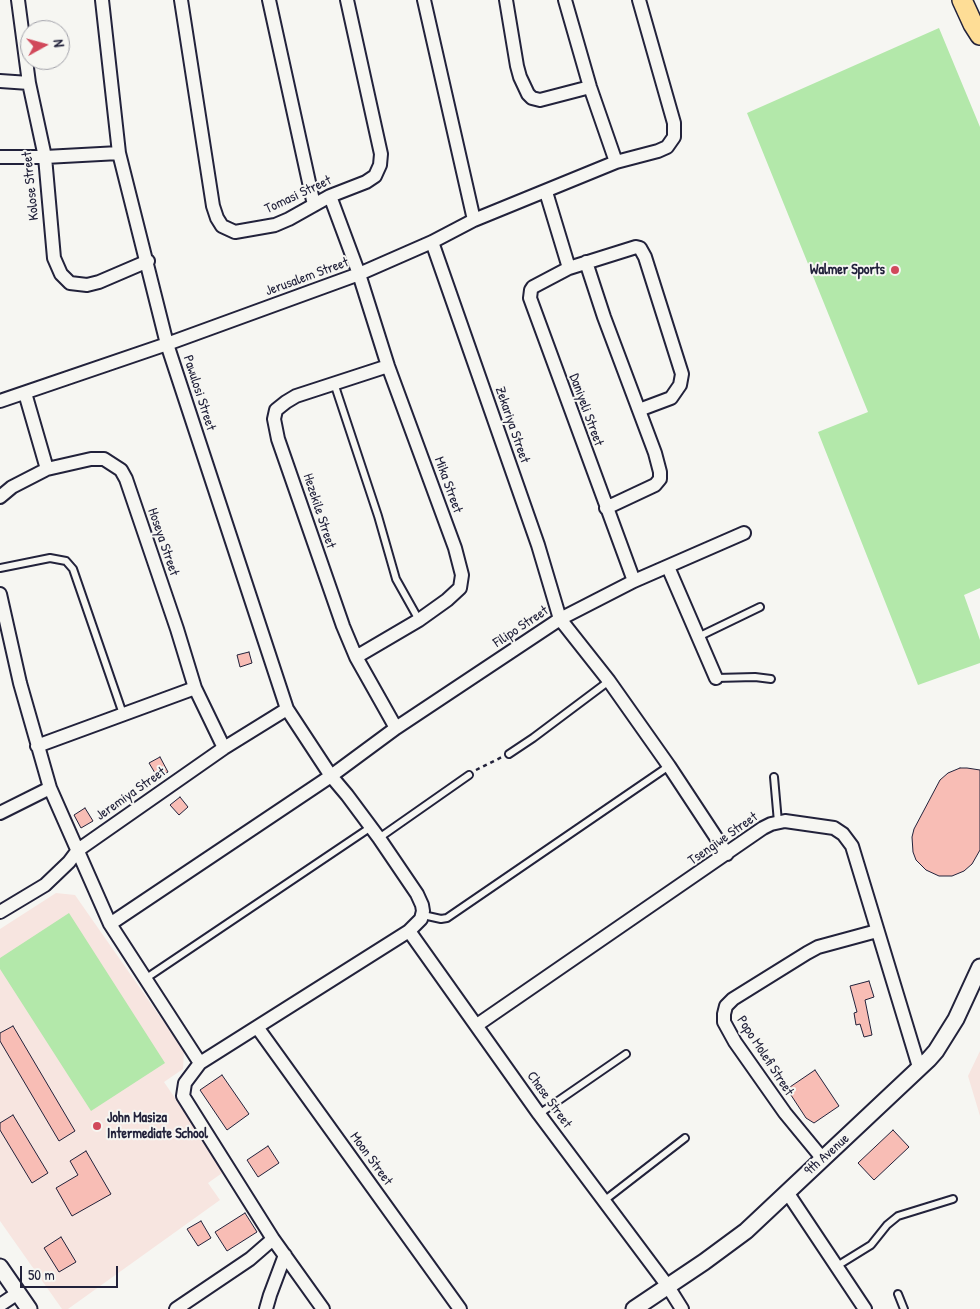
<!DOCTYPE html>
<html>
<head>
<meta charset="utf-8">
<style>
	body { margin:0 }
	#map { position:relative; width:980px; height:1309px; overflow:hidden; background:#f6f6f2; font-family:"Patrick Hand",sans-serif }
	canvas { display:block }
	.north { position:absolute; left:20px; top:20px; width:50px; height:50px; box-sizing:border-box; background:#f6f6f2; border:1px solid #a1a1a9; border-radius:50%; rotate:83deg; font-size:14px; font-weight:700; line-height:20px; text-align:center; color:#22223b }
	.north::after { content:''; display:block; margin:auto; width:18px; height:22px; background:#d1495b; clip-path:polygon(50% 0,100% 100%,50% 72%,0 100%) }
	.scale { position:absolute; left:20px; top:1266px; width:98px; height:22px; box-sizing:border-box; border:2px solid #22223b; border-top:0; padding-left:6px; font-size:15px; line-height:18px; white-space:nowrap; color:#22223b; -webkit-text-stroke:4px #f6f6f2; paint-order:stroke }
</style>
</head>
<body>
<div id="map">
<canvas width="980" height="1309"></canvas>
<div class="north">N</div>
<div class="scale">50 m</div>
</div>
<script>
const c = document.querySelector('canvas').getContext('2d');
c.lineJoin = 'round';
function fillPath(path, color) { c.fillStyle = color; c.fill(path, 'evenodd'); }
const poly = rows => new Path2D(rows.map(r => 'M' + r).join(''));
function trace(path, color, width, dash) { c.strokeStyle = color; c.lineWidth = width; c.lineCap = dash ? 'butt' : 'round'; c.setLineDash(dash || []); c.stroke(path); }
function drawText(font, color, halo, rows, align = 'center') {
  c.font = font + ' "Patrick Hand",sans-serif'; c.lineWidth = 4; c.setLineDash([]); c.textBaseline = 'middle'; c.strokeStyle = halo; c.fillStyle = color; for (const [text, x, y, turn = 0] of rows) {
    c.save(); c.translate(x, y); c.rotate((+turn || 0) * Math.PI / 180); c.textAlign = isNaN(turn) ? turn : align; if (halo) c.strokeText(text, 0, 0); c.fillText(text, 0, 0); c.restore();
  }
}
fillPath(poly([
	[56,893,75,895,184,1051,183,1069,164,1082,225,1171,208,1183,220,1200,68,1309,62,1309,0,1221,0,929],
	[980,1051,980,1116,968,1076]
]), '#f7e5e0');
fillPath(poly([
	[939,28,980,127,980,588,964,595,980,640,980,663,918,685,818,432,868,412,747,113],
	[69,913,165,1063,91,1111,0,969,0,958]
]), '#b3e8aa');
const building = poly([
	[249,652,252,663,240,667,237,655,249,652],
	[160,757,168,772,158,778,149,763,160,757],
	[960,768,967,768,980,770,980,850,972,864,964,871,952,876,939,876,926,870,916,860,913,852,912,837,914,829,940,780,948,773,960,768],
	[180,797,188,807,179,815,170,805,180,797],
	[85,808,93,821,81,828,74,815,85,808],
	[869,981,874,997,865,1000,872,1035,864,1037,860,1024,856,1025,854,1013,857,1012,850,986,869,981],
	[13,1026,75,1131,59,1141,0,1041,0,1033,13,1026],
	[815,1070,839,1106,814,1123,806,1118,787,1089,815,1070],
	[222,1075,249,1114,227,1130,200,1090,222,1075],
	[13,1115,48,1173,32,1183,0,1130,0,1123,13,1115],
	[893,1130,909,1147,874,1180,858,1163,893,1130],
	[268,1146,279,1163,258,1177,247,1160,268,1146],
	[86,1151,111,1194,72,1216,56,1188,78,1175,70,1161,86,1151],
	[245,1213,257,1232,227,1251,215,1232,245,1213],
	[201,1221,211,1238,198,1246,187,1229,201,1221],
	[61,1237,76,1262,59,1272,44,1248,61,1237]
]);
fillPath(building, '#f8bdb5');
trace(building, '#22223b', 1);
const service = poly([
	[334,383,378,516,396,579,419,620],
	[0,568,50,558,66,561,73,569,123,714],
	[698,637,760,607],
	[716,678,755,677,771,679],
	[509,754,533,738,609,681],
	[774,777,778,822],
	[379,838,469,775],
	[423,915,441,919,447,918,669,766],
	[145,979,371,827],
	[539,1114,626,1054],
	[605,1200,685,1138],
	[837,1266,871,1245,887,1225,898,1216,953,1199],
	[898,1294,904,1309]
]);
const minor = poly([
	[18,0,29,83,45,157,54,258,61,274,70,283,87,285,99,282,148,261],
	[102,0,119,153,167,344,287,709,331,776,347,795,379,838,417,894,422,905,423,911,421,919,409,931,200,1063,185,1083,183,1096,273,1239,323,1309],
	[181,0,213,206,217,218,222,226,235,232,275,225,289,219,330,196,366,182,375,176,380,165,381,154,347,0],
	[269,0,314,205],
	[424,0,474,220],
	[506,0,517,66,520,77,528,94,532,98,540,100,590,87],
	[565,0,590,87,616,162],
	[0,81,29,83],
	[0,157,45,157,119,153],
	[546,192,569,268],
	[330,196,359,274,388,366,455,548,462,575,460,588,447,600,419,620,356,657],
	[432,242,538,545,560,619,609,681,669,766,727,854],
	[586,262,604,317,655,453,660,472,660,479,655,485,606,508],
	[388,366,296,396,286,402,276,410,274,419,278,439,343,626,356,657,396,728],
	[25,393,47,469],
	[0,401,167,344,359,274,432,242,474,220,616,162,658,151,667,147,674,137,674,123,639,0],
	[0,497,12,487,47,469,91,459,104,459,121,470,126,479,177,629,195,688,224,748],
	[668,567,716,678],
	[634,581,530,298,531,290,533,287,569,268,636,247,640,248,645,257,682,374,680,385,671,398,639,410],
	[0,594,20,683,50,788,110,924,200,1063],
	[37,746,195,688],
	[0,813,50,788],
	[0,912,45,885,69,862,78,850,224,748,287,709],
	[110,924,331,776,396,728,560,619,634,581,744,533],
	[409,931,539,1114,667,1285,682,1309],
	[477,1025,763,828,771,824,785,821,834,828,843,834,852,846,919,1067],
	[257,1027,460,1309],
	[822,1158,785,1113,735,1042,724,1022,724,1014,726,1006,733,999,807,953,818,947,877,931],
	[787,1192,865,1309],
	[0,1305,18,1293],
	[176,1309,250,1259,273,1239],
	[266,1309,270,1295,285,1255]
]);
const tertiary = poly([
	[0,1267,29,1309],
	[634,1309,704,1262,746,1231,929,1059,936,1051,956,1019,980,967]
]);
const primary = poly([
	[962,0,973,24,980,35]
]);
trace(service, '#22223b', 10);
trace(minor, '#22223b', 16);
trace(tertiary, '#22223b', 19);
trace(primary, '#22223b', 22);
trace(poly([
	[476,770,502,757]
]), '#22223b', 2.5, [4, 4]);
trace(service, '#f6f6f2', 6);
trace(minor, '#f6f6f2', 12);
trace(tertiary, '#f6f6f2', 15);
trace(primary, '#fedd96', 19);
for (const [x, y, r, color] of [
	[895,270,5,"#d1495b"],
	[97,1126,5,"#d1495b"]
]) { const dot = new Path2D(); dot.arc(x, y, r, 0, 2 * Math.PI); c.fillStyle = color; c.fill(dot); trace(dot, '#f6f6f2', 2); }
drawText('14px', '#22223b', '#f6f6f2', [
	["Kolose Street",31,186,-96],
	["Tomasi Street",298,195,-25],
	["Jerusalem Street",307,277,-20],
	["Pawulosi Street",199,393,72],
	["Daniyeli Street",586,410,70],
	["Zekariya Street",512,425,71],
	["Mika Street",448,485,70],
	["Hezekile Street",319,511,72],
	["Hoseya Street",163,542,71],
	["Filipo Street",521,627,-34],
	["Jeremiya Street",131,794,-35],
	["Tsengiwe Street",723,839,-35],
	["Popo Molefi Street",765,1056,57],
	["Chase Street",549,1100,54],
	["9th Avenue",827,1155,-42],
	["Moon Street",371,1159,54]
]);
drawText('bold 14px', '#22223b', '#f6f6f2', [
	["Walmer Sports",885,270],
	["John Masiza",107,1118,"left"],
	["Intermediate School",107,1134,"left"]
], 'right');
</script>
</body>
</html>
